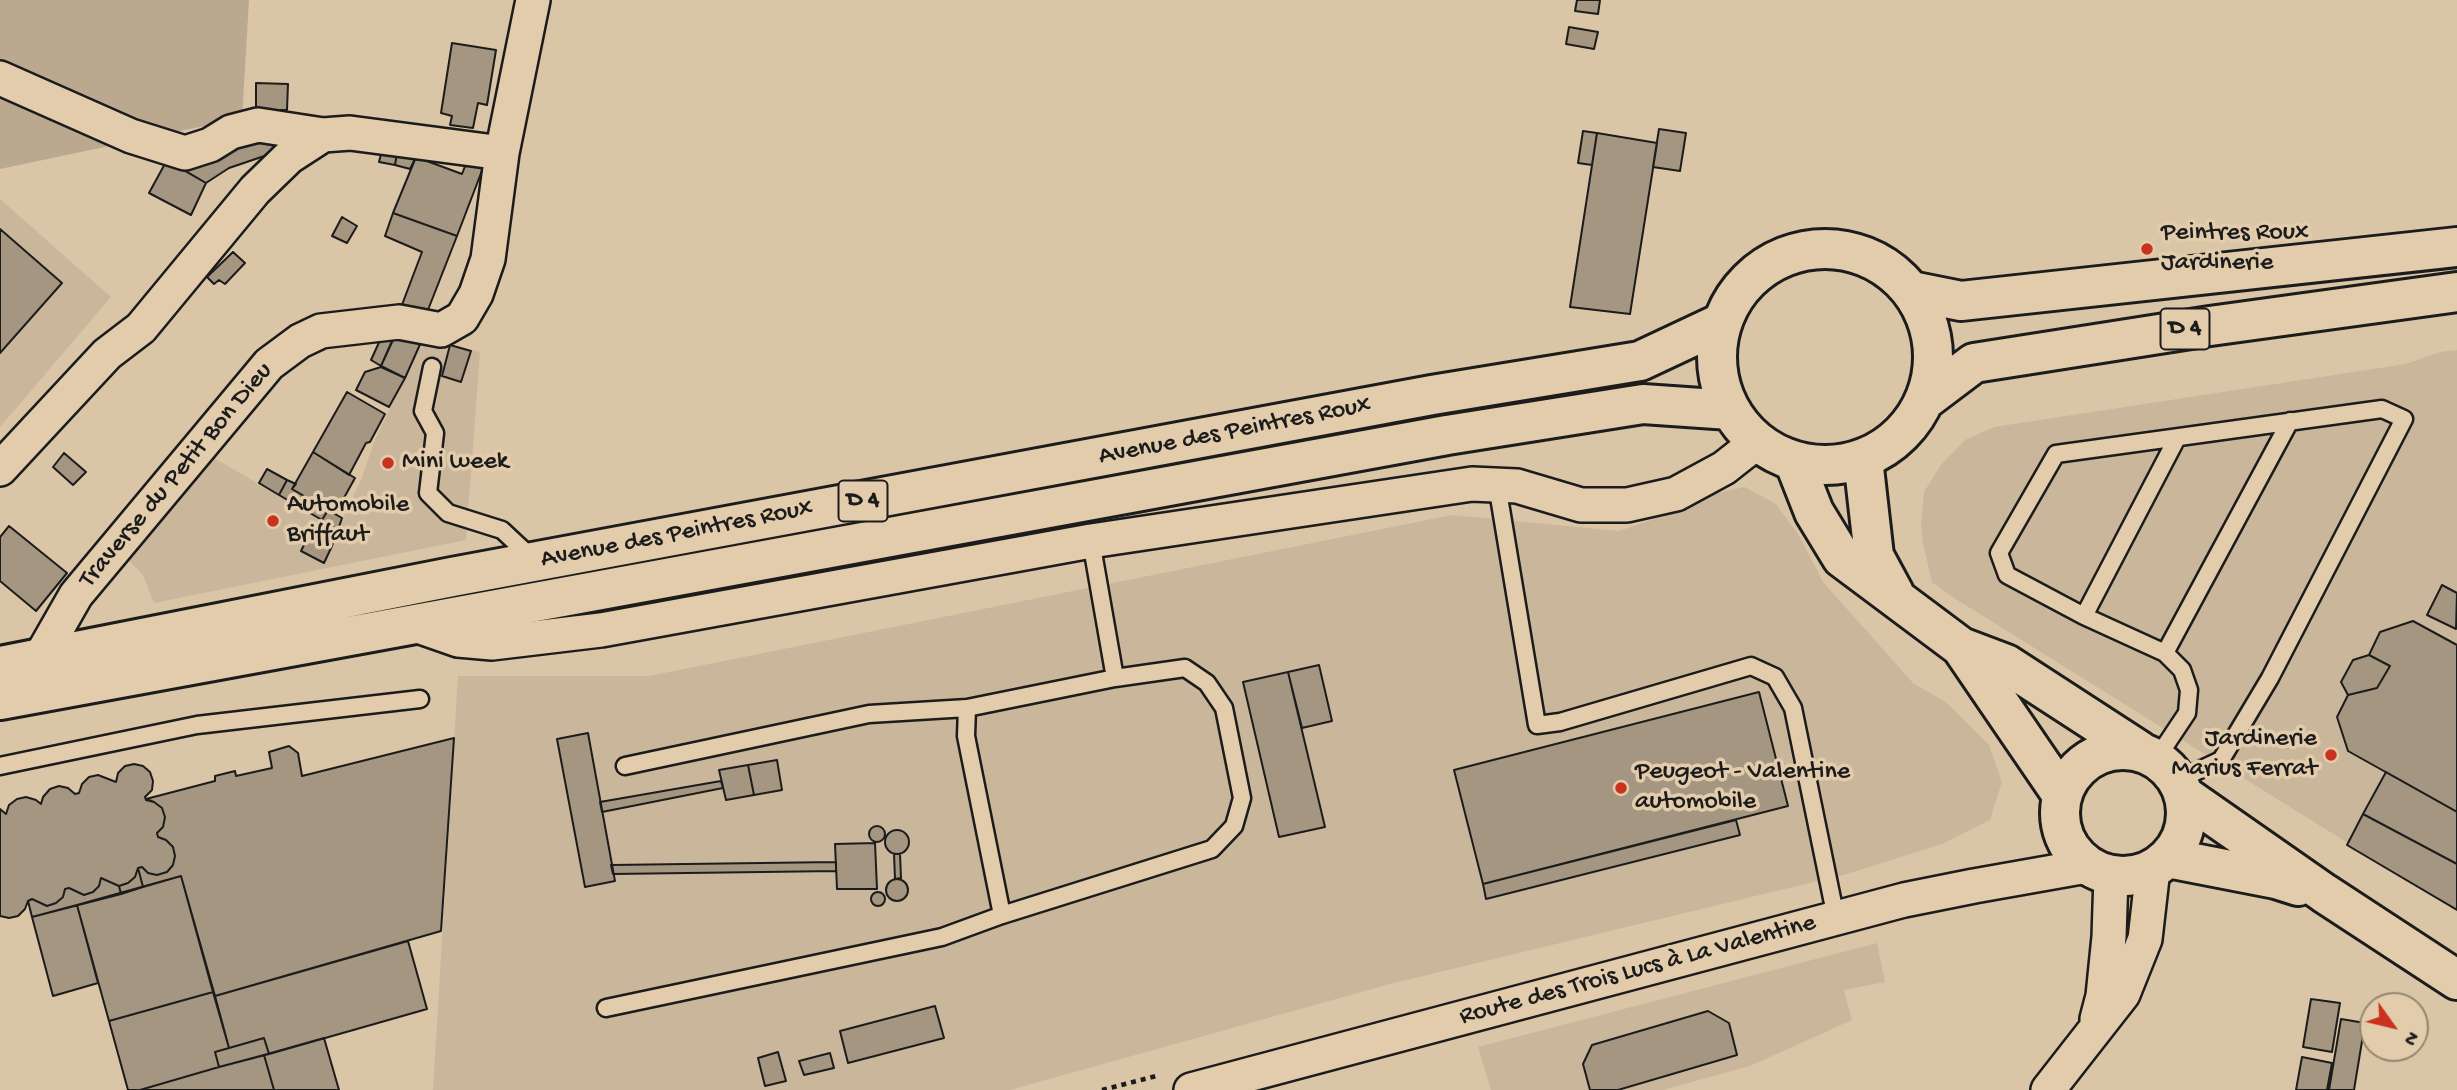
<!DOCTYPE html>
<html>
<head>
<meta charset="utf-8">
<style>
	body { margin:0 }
	#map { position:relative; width:2457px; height:1090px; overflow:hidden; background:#dac5a6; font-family:"Gochi Hand",sans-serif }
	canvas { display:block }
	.north { position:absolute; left:2359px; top:992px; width:70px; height:70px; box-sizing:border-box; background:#e2ccac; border:2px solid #938672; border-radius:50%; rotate:124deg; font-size:19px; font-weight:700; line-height:28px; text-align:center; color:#1c1c1c }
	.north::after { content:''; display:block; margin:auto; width:24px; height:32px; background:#c8321e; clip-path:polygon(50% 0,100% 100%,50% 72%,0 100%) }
</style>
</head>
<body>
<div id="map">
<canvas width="2457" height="1090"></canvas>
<div class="north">N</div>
</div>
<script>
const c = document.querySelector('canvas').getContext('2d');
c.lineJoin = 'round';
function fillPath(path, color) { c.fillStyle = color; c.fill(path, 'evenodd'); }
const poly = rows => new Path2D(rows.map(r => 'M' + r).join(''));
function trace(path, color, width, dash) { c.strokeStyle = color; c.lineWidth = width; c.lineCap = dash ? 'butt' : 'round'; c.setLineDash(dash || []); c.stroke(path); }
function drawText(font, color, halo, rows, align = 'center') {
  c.font = font + ' "Gochi Hand",sans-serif'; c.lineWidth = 7; c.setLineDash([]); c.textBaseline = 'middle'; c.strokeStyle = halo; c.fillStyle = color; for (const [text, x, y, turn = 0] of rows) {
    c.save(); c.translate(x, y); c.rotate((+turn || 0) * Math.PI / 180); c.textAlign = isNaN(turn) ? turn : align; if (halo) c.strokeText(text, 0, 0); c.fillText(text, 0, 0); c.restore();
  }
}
fillPath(poly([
	[0,199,111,297,0,427],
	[424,337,480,352,466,540,154,603,143,575,123,555,205,453,338,529,361,480,374,442],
	[2457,350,2457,911,1954,598,1932,582,1923,544,1921,523,1924,492,1941,465,1965,440,1994,427,2406,364,2440,352],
	[1745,487,1776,504,1800,537,1823,582,1913,683,1947,703,1989,745,2002,782,1990,820,1942,844,1847,874,1390,984,1010,1090,433,1090,458,676,649,676,1452,515,1619,531,1675,512,1707,495],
	[1877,943,1885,982,1844,990,1852,1020,1750,1066,1663,1090,1491,1090,1478,1047]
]), '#cab79b');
fillPath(poly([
	[0,0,249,0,242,118,0,169]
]), '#baa98f');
const building = poly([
	[1577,0,1600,0,1598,14,1575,11,1577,0],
	[1569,27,1598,32,1594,49,1566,44,1569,27],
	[452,43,496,50,487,105,478,103,473,128,450,125,452,116,441,113,452,43],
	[256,83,288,84,287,110,256,110,256,83],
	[1659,129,1686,133,1680,171,1653,167,1659,129],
	[1583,131,1597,133,1592,165,1578,163,1583,131],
	[1597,133,1657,143,1630,314,1570,307,1597,133],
	[282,136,285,149,229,168,206,183,178,167,259,138,282,136],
	[382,150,397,153,395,165,379,162,382,150],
	[397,153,416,157,410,169,395,165,397,153],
	[416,157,462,174,467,161,483,168,457,236,393,213,416,157],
	[167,160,206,183,191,215,149,193,167,160],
	[393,213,457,236,424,320,400,310,422,252,385,236,393,213],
	[342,217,357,226,347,243,332,236,342,217],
	[0,229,62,283,0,353,0,229],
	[233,252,245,263,225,284,219,280,214,284,207,277,233,252],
	[398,329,422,340,405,378,381,366,398,329],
	[381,338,392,341,381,366,371,360,381,338],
	[450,345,471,351,461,382,442,376,450,345],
	[381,367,405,378,389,407,356,390,365,372,381,367],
	[347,392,385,414,370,442,366,443,349,475,313,452,347,392],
	[313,452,355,478,335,514,292,489,313,452],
	[64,453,86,472,73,485,53,467,64,453],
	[267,469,287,480,279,495,259,483,267,469],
	[287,480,296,484,292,489,328,510,322,520,279,495,287,480],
	[328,510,342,518,338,530,322,520,328,510],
	[322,520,338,530,332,546,314,537,322,520],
	[9,526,67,573,36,611,0,581,0,537,9,526],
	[309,535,332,546,324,563,301,551,309,535],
	[2442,585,2457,593,2456,629,2427,615,2442,585],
	[2413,621,2457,645,2457,812,2348,751,2337,717,2348,695,2377,688,2390,666,2369,655,2380,632,2413,621],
	[2369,655,2390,666,2377,688,2348,695,2341,682,2353,660,2369,655],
	[1319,665,1332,721,1302,728,1288,672,1319,665],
	[1288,672,1325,827,1279,837,1243,682,1288,672],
	[1759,692,1788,806,1483,884,1454,770,1759,692],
	[588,733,615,881,585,887,557,739,588,733],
	[454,738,441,931,215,996,181,876,143,887,138,868,142,867,148,873,157,875,167,872,173,865,175,856,173,847,166,840,158,837,157,833,163,827,165,817,162,808,154,802,146,799,215,781,215,776,235,771,236,776,272,768,269,752,289,746,298,753,302,776,454,738],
	[777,760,782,790,754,795,748,765,777,760],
	[134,764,143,766,150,772,153,781,152,790,145,797,146,800,154,802,162,808,165,817,163,827,157,833,158,837,166,840,173,847,175,856,173,865,167,872,157,875,148,873,142,867,138,868,135,877,128,883,119,886,101,878,99,886,93,892,84,895,69,888,65,889,63,897,56,903,47,906,32,899,28,901,25,909,18,916,9,918,0,916,0,809,6,814,9,805,17,799,26,797,36,800,41,804,43,797,50,789,59,786,68,788,75,794,79,793,82,784,89,777,98,775,116,782,118,773,125,766,134,764],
	[748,765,754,795,726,800,719,770,748,765],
	[2386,772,2457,812,2457,864,2363,814,2386,772],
	[721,781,723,788,602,812,600,802,721,781],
	[2363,814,2457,864,2457,910,2347,845,2363,814],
	[1736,820,1740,835,1486,899,1483,884,1736,820],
	'869 834a8 8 0 1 1 16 0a8 8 0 1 1-16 0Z',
	'885 842a12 12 0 1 1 24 0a12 12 0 1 1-24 0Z',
	[875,843,877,889,837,889,835,844,875,843],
	[894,854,900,854,901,878,895,879,894,854],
	[836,862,836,871,613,874,611,865,836,862],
	[138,868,143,887,121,894,119,886,128,883,135,877,138,868],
	[181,876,213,992,109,1021,77,905,181,876],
	[101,878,119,886,121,894,32,917,28,901,32,899,47,906,56,903,63,897,65,889,69,888,84,895,93,892,99,886,101,878],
	'886 890a11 11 0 1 1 22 0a11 11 0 1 1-22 0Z',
	'871 899a7 7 0 1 1 14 0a7 7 0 1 1-14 0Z',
	[77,905,98,983,53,996,32,917,77,905],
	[408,941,427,1009,269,1054,264,1038,229,1048,215,996,408,941],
	[213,992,229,1048,215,1052,219,1067,140,1090,128,1090,109,1021,213,992],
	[2311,999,2340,1003,2332,1052,2303,1047,2311,999],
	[935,1006,944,1038,848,1063,840,1031,935,1006],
	[1708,1011,1729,1023,1737,1055,1618,1090,1590,1090,1583,1064,1592,1045,1708,1011],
	[2341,1019,2365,1023,2354,1090,2329,1090,2341,1019],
	[264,1038,269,1054,219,1067,215,1052,264,1038],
	[324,1038,339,1090,274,1090,264,1055,324,1038],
	[778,1052,786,1081,765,1086,758,1058,778,1052],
	[830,1053,834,1068,804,1075,799,1061,830,1053],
	[264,1055,274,1090,140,1090,219,1067,264,1055],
	[2302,1057,2332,1063,2327,1090,2296,1090,2302,1057]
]);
fillPath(building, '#a49680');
trace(building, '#1c1c1c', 2);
const service = poly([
	[432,367,423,411,435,433,428,493,448,513,502,530,532,558],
	[1497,485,1537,725,1560,722,1751,666,1775,677,1793,708,1836,918],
	[1091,541,1115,678,1185,668,1207,683,1224,708,1242,798,1234,826,1212,849,1002,915,966,736,967,708,1115,678],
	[2084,616,2177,438],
	[2165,653,2290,421],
	[2157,758,2187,713,2189,690,2182,670,2165,653,2084,616,2007,575,1999,553,2056,454,2382,409,2404,419,2270,678,2221,760,2178,780],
	[0,766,197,725,420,699],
	[625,766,869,714,967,708],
	[606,1008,942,937,1002,915]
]);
const minor = poly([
	[0,78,131,136,185,153,210,145,231,132,258,125,323,135],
	[0,469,107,354,141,328,255,190,289,157,323,135,350,133,502,153,533,0],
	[415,625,458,640,492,643,601,630,1091,541,1472,484,1517,486,1581,505,1627,505,1676,494,1724,468,1757,442],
	[40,658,76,595,269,364,300,341,321,331,399,322,441,330,462,318,476,294,488,259,502,153],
	[2097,1019,2103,996,2109,937,2111,876],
	[1191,1090,1904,900,1974,886,2087,866],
	[2048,1090,2123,994,2145,939,2153,869]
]);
const tertiary = poly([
	[1863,459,1874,556,1894,593],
	[1794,461,1814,512,1842,558,1961,647,2006,664,2140,751],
	[1961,647,2062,795],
	'2060 813a63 63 0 1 1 126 0a63 63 0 1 1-126 0Z',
	[2185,796,2324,893,2457,980],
	[2168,858,2276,879,2298,886]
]);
const primary = poly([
	'1717 357a108 108 0 1 1 216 0a108 108 0 1 1-216 0Z',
	[1911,291,1961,301,2457,247],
	[1925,400,1974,363,2210,326,2457,292],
	[0,666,452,577,1432,395,1640,361,1721,323],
	[0,700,1447,435,1643,404,1730,410]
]);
trace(service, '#1c1c1c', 21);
trace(minor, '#1c1c1c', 38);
trace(tertiary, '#1c1c1c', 44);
trace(primary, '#1c1c1c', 44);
trace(poly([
	[1102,1090,1156,1076]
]), '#1c1c1c', 4.5, [5, 5]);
trace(service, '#e2ccac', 16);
trace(minor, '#e2ccac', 33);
trace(tertiary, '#e2ccac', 38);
trace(primary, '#e2ccac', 38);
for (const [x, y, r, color] of [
	[2147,249,7,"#c8321e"],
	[388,463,7,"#c8321e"],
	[273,521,7,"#c8321e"],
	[2331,755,7,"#c8321e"],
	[1621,788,7,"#c8321e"]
]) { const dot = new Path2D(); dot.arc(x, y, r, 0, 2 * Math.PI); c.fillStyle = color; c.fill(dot); trace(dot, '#e2ccac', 2.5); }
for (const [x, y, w] of [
	[2185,329,49],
	[863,501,49]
]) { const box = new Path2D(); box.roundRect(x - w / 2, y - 20.5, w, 41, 5); c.fillStyle = '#e2ccac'; c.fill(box); trace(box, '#1c1c1c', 2); }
drawText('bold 24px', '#1c1c1c', null, [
	["D 4",2185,329],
	["D 4",863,501]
]);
drawText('26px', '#1c1c1c', '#e2ccac', [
	["Peintres Roux",2161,234],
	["Jardinerie",2161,264],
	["Mini week",402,463],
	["Automobile",287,506],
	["Briffaut",287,536],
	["Jardinerie",2317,740,"right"],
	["Marius Ferrat",2317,770,"right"],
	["Peugeot - Valentine",1635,773],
	["automobile",1635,803]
], 'left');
drawText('26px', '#1c1c1c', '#e2ccac', [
	["Avenue des Peintres Roux",1235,432,-11],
	["Traverse du Petit Bon Dieu",177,476,-50],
	["Avenue des Peintres Roux",677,535,-11],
	["Route des Trois Lucs à La Valentine",1638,971,-15]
]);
</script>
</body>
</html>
